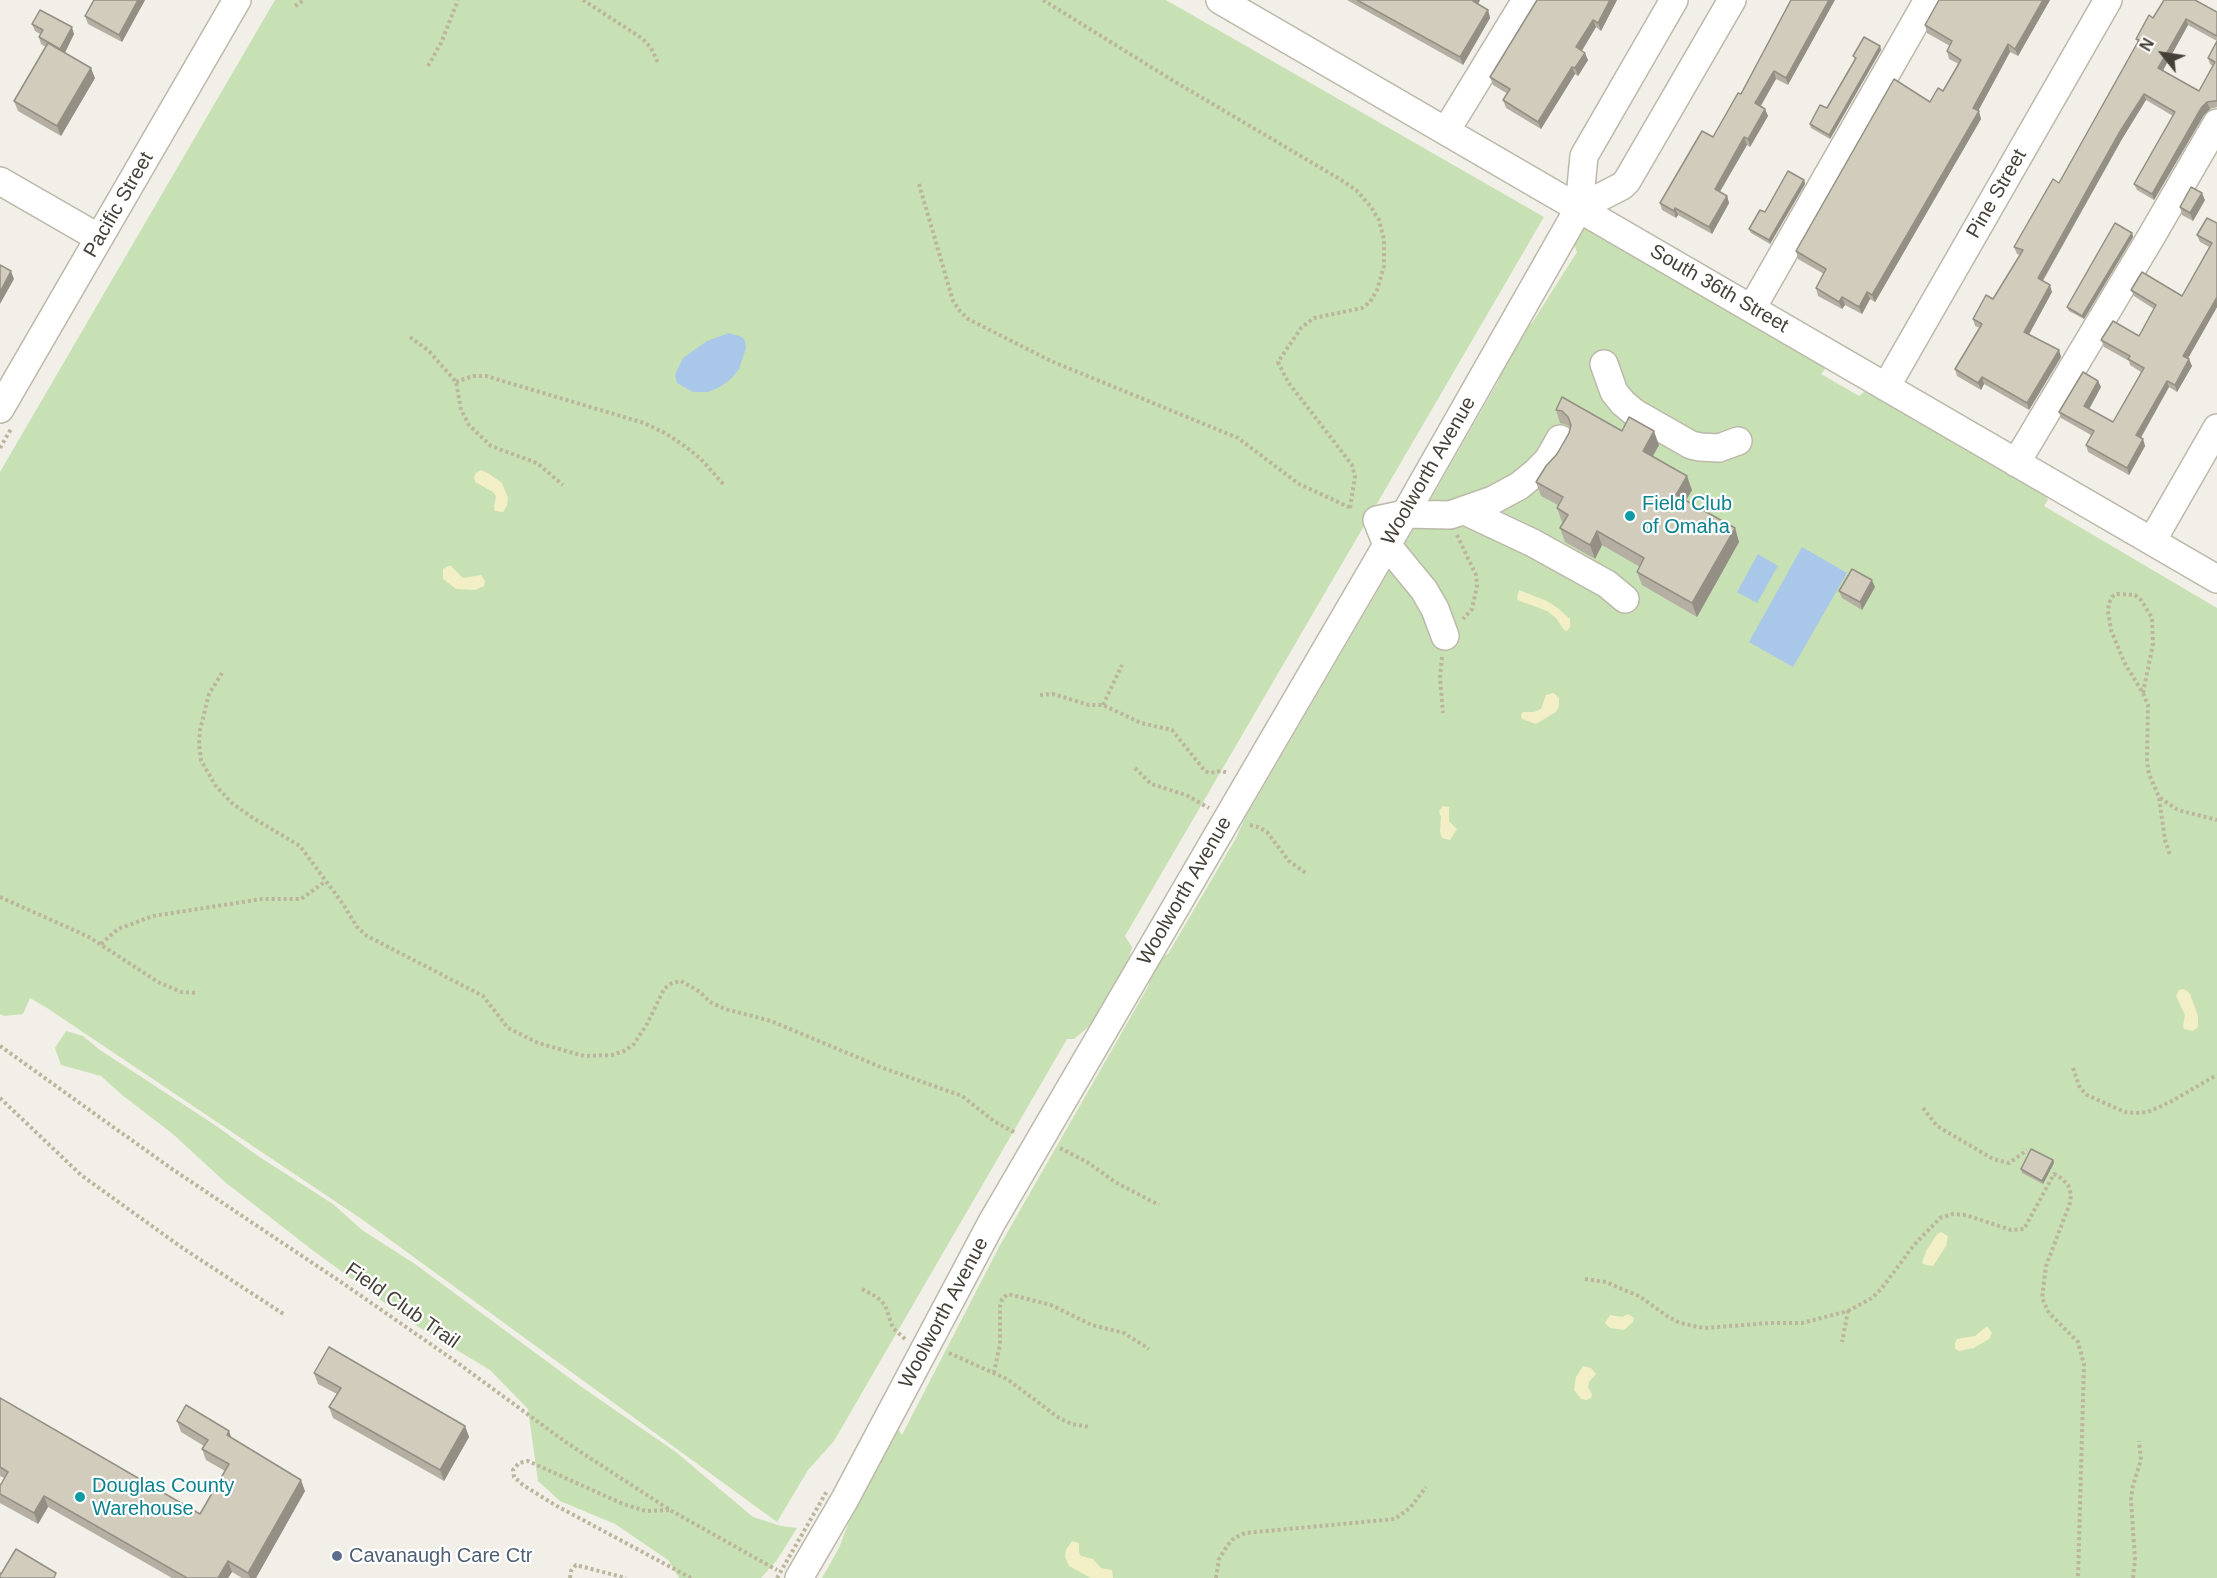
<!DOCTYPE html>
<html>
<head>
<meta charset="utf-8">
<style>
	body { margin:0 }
	#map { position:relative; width:2217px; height:1578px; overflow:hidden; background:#f1efe7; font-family:Helvetica,sans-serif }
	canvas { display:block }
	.north { position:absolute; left:2133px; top:24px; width:60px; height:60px; -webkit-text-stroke:4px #fff; paint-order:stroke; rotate:300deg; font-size:16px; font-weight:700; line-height:24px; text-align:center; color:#444037 }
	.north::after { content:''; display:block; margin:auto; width:21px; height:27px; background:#444037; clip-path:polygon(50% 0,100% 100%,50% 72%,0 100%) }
</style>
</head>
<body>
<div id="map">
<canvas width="2217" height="1578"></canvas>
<div class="north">N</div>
</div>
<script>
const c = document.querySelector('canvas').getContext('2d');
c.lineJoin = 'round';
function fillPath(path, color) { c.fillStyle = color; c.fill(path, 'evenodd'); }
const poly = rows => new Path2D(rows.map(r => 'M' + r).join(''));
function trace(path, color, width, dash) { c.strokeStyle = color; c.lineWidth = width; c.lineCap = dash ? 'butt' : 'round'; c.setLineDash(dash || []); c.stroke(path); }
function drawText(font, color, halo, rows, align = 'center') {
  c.font = font + ' Helvetica,sans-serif'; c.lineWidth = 4.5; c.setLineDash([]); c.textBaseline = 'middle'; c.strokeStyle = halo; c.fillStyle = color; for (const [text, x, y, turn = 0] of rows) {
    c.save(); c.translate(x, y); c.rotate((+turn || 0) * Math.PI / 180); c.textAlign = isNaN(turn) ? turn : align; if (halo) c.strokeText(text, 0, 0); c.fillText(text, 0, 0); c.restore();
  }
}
fillPath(poly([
	[275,0,1166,0,1544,217,1125,936,1132,947,1125,972,1092,1024,1074,1039,1067,1039,834,1441,808,1470,777,1522,363,1220,47,1008,30,998,23,1014,4,1016,0,1014,0,472],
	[1592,221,1817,353,1825,369,1821,374,1859,396,1872,386,2042,489,2048,500,2044,506,2217,608,2217,1578,822,1578,839,1548,863,1486,897,1427,902,1435,999,1247,1149,985,1148,978,1160,958,1168,954,1236,838,1245,818,1416,525,1499,380,1497,369,1520,331,1532,323,1577,252,1573,242,1579,227],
	[66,1031,83,1036,100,1050,215,1125,258,1156,333,1204,362,1230,415,1264,583,1388,676,1452,753,1517,781,1526,797,1528,777,1560,761,1578,679,1578,668,1560,615,1524,560,1501,538,1481,528,1409,490,1370,412,1323,311,1249,225,1182,174,1135,121,1094,101,1076,61,1065,55,1048]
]), '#c7e1b4');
fillPath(poly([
	[481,470,488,473,502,483,508,498,507,506,503,512,495,511,494,506,496,496,493,492,475,482,474,477,476,473],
	[448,566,451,566,463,578,481,575,485,581,484,586,475,590,456,589,443,579,443,569],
	[1519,590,1547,601,1559,609,1570,619,1570,627,1567,631,1564,630,1556,618,1547,611,1520,601,1517,599],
	[1554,693,1559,698,1559,706,1556,712,1536,724,1522,719,1521,715,1523,712,1534,712,1541,709,1546,695],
	[1443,806,1449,807,1449,821,1457,829,1450,840,1442,838,1440,832,1441,817,1439,811],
	[2183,989,2186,990,2190,994,2198,1016,2198,1027,2193,1031,2184,1029,2183,1026,2185,1015,2176,996,2179,990],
	[1941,1232,1948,1236,1946,1246,1933,1266,1926,1265,1922,1263,1926,1251,1937,1234],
	[1628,1314,1634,1318,1633,1322,1624,1330,1610,1328,1605,1323,1610,1315,1622,1317],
	[1987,1326,1992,1333,1989,1339,1974,1348,1959,1351,1955,1349,1955,1343,1957,1339,1975,1336],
	[1583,1366,1591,1368,1596,1374,1589,1382,1588,1387,1592,1394,1591,1398,1586,1400,1581,1399,1574,1390,1576,1377],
	[1072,1541,1079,1543,1079,1552,1081,1556,1093,1559,1101,1568,1112,1570,1113,1578,1091,1578,1069,1566,1065,1557,1066,1550]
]), '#f2eec6');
fillPath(poly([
	[729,333,742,337,745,341,746,348,739,369,731,379,720,387,708,392,693,392,677,383,675,375,683,358,707,341],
	[1802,547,1847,573,1793,667,1749,642],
	[1758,554,1778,566,1757,603,1737,592]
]), '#a9c7e8');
const minor = poly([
	[1220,0,2217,579],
	[1446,131,1526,0],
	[0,181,99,238],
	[1579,208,1622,186,1627,181,1732,0],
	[1752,308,1928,0],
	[1604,364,1614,392,1623,403,1635,413,1691,445,1700,447,1719,448,1738,441],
	[1886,387,2108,0],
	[0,409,237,0],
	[2016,463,2151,237,2217,123],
	[1465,511,1533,543,1607,584,1625,599],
	[2152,541,2217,428],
	[1445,636,1435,609,1424,590,1387,545,1377,520,1405,514,1450,515,1493,500,1519,486,1535,473,1548,460,1560,439],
	[799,1578,845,1499,992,1222,1405,514,1579,208,1584,156,1674,0]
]);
trace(minor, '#bcb8aa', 30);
trace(poly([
	[583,0,643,39,651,48,658,63],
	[1043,0,1172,80,1338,178,1356,190,1371,207,1379,220,1384,240,1384,266,1377,290,1370,302,1362,308,1314,318,1301,328,1278,362,1288,382,1352,465,1355,477,1350,508],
	[295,6,304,0],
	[428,66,441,43,458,0],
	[919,184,953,301,960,311,968,319,1051,361,1238,438,1299,484,1351,508],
	[410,337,429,351,456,382,461,410,469,425,491,446,537,463,563,485],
	[456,382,473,376,486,376,644,423,665,433,686,447,701,459,724,485],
	[0,448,11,429],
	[1457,535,1476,575,1477,586,1472,609,1463,619],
	[1442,657,1440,678,1443,713],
	[222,673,209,694,200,730,199,743,201,760,215,785,232,803,253,818,300,846,343,904,357,927,367,936,483,996,508,1028,538,1043,584,1056,612,1055,624,1051,634,1044,647,1024,664,989,672,983,681,981,700,992,710,1002,725,1009,771,1021,883,1068,962,1096,995,1122,1016,1133],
	[2143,693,2153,644,2152,618,2141,600,2135,595,2117,594,2112,597,2109,603,2108,611,2111,630,2124,662,2143,693,2148,705,2147,762,2149,774,2159,797,2165,840,2170,855],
	[1040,695,1053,694,1089,705,1103,705,1141,723,1172,730,1205,771,1209,773,1221,771,1228,773],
	[1103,705,1122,665],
	[1135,768,1151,784,1186,795,1209,808],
	[2160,798,2178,810,2217,820],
	[1250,825,1258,827,1267,832,1289,861,1307,874],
	[0,897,89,937,158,982,181,992,198,993],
	[101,944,118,929,153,916,262,899,301,899,326,881],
	[0,1046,172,1169,344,1284,455,1361,567,1443,670,1510,777,1570],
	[2073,1068,2080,1088,2087,1095,2125,1112,2136,1113,2148,1112,2170,1102,2217,1075],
	[0,1098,81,1175,184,1249,285,1315],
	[1923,1108,1937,1126,1993,1159,2009,1163,2027,1150],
	[1060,1148,1087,1162,1115,1182,1159,1205],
	[1585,1279,1606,1282,1622,1289,1639,1296,1667,1316,1680,1323,1704,1328,1770,1323,1802,1323,1848,1311,1842,1342],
	[862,1289,877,1297,885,1305,893,1328,905,1339],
	[1848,1311,1872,1298,1882,1288,1914,1245,1940,1218,1953,1214,1966,1215,2011,1230,2024,1229,2054,1174,2061,1178,2068,1185,2071,1194,2070,1203,2046,1266,2042,1298,2049,1313,2078,1342,2084,1364,2078,1578],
	[949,1353,1007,1379,1059,1418,1072,1424,1090,1427],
	[994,1373,1000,1344,1000,1307,1002,1299,1008,1294,1051,1305,1092,1325,1124,1333,1149,1349],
	[669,1510,646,1511,623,1504,528,1461,519,1463,513,1470,514,1477,523,1485,555,1505,691,1578],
	[570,1578,571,1571,576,1565,626,1578],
	[1216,1578,1219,1559,1227,1546,1234,1538,1245,1533,1395,1519,1410,1508,1426,1487],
	[2133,1578,2135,1560,2131,1500,2133,1485,2141,1460,2139,1441]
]), '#bcb59d', 4, [3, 3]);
trace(minor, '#fff', 27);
trace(poly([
	[777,1578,827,1491]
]), '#bcb59d', 4, [3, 3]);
fillPath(poly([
	[94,0,145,0,122,42,88,24,85,16],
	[1347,0,1480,0,1478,4,1488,10,1490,18,1463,65],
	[1537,0,1617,0,1601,31,1596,27,1582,51,1588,60,1578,76,1575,74,1541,129,1506,108,1503,100,1508,94,1493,85,1490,77],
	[1791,0,1788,85,1776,79,1761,106,1765,109,1768,116,1750,147,1747,145,1720,192,1727,196,1729,203,1712,234,1678,215,1676,218,1662,210,1660,203,1713,137,1741,94],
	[1939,0,2050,0,2018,56,2010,52,1978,111,1981,119,1875,302,1870,299,1862,314,1845,305,1842,309,1818,296,1816,288,1824,274,1798,259,1796,251,1930,102,1943,91,1959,64,1949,59,1947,51,1950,46,1927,33,1925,25],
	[2199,2,2217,12,2217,41,2188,25,2163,70,2199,91,2213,66,2210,64,2208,58,2217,41,2217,107,2210,109,2204,115,2154,200,2137,190,2134,184,2173,116,2146,100,2122,139,2043,281,2052,292,2029,334,2059,350,2061,357,2029,410,1984,384,1981,390,1957,376,1955,369,1980,328,1975,326,1973,319,1993,299,2020,255,2017,254,2014,247,2059,183,2138,43,2136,39,2153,18],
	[32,24,74,34,65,53,95,78,61,136,18,111,14,101,46,47,41,44,39,37,40,34,35,31],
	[1880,46,1881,50,1830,139,1811,128,1810,124,1827,108,1855,60,1853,56],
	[1804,180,1805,184,1770,244,1751,233,1749,229,1765,212],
	[2205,200,2193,221,2182,215,2180,207],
	[2217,223,2217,307,2188,358,2192,366,2177,392,2169,387,2141,438,2143,439,2145,446,2129,475,2088,452,2086,445,2091,435,2061,418,2059,412,2098,381,2101,387,2089,409,2113,422,2141,372,2130,365,2129,361,2104,347,2101,340,2139,336,2154,309,2134,296,2131,290,2182,296,2209,247,2200,242,2197,235],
	[2132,233,2133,237,2084,319,2069,311,2067,307],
	[1556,410,1622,431,1659,445,1653,456,1692,490,1686,501,1735,528,1739,542,1697,617,1642,585,1637,572,1640,567,1602,545,1595,559,1565,542,1560,528,1563,523,1562,522,1557,508,1558,505,1541,496,1536,482,1557,454,1569,433,1570,428,1567,425,1560,423],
	[1875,587,1862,610,1842,598,1839,591],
	[2053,1160,2054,1163,2043,1184,2022,1173,2021,1169],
	[314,1373,465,1426,469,1437,444,1481,333,1418,329,1407,337,1394,318,1384],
	[0,1398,200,1514,225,1471,206,1460,202,1449,204,1446,181,1432,177,1421,232,1439,305,1491,256,1578,242,1578,232,1572,228,1578,172,1578,48,1507,38,1524,0,1503,0,1494,4,1478,0,1476]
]), '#b5afa3');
fillPath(poly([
	[138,0,145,0,122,42,119,35],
	[1473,0,1480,0,1475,9,1473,1],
	[1610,0,1617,0,1601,31,1598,23],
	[1829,0,1835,0,1788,85,1786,78],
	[2043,0,2050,0,2018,56,2015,49],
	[1488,10,1490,18,1463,65,1460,57],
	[2186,19,2188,25,2161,74,2158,68],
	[1593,20,1596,27,1579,55,1576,47],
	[72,27,74,34,63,56,60,49],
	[2008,44,2010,52,1976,115,1973,108],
	[1880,46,1881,50,1830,139,1829,135],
	[1585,53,1588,60,1578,76,1575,68],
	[1572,67,1575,74,1541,129,1538,122],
	[91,68,95,78,61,136,57,126],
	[1774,71,1776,79,1758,110,1755,103],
	[2144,94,2146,100,2122,139,2040,285,2038,278,2119,133],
	[2207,102,2210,109,2204,115,2154,200,2152,194,2201,108],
	[1765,109,1768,116,1750,147,1748,139],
	[1979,111,1981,119,1875,302,1872,295],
	[1744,137,1747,145,1717,196,1715,189],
	[1804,180,1805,184,1770,244,1769,240],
	[2202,193,2205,200,2193,221,2190,213],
	[1727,196,1729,203,1712,234,1709,227],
	[1675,208,1678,215,1676,218,1674,211],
	[2132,233,2133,237,2084,319,2082,316],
	[11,271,14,279,0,304,0,292],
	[2050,285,2052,292,2027,338,2024,332],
	[1867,292,1870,299,1862,314,1859,307],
	[2217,296,2217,307,2186,362,2183,356],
	[1842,297,1845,305,1842,309,1839,302],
	[2059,350,2061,357,2029,410,2027,403],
	[2189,359,2192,366,2177,392,2175,385],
	[1982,377,1984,384,1981,390,1978,383],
	[2098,381,2101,387,2087,413,2084,406],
	[2167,381,2169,387,2138,442,2136,435],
	[1654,431,1659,445,1648,464,1643,451],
	[2143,439,2145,446,2129,475,2127,468],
	[1687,476,1692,490,1681,509,1676,495],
	[1735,528,1739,542,1697,617,1692,603],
	[1597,531,1602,545,1595,559,1590,545],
	[1872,580,1875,587,1862,610,1860,602],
	[2053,1160,2054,1163,2043,1184,2042,1181],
	[465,1426,469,1437,444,1481,440,1470],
	[229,1431,233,1442,227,1435],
	[301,1480,305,1491,256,1578,250,1578,248,1573],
	[44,1496,48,1507,38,1524,34,1513],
	[228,1561,232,1572,228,1578,218,1578]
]), '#938f84');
const building = poly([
	[94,0,138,0,119,35,85,16,94,0],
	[1357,0,1473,0,1473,1,1488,10,1460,57,1357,0],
	[1537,0,1610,0,1598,23,1593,20,1576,47,1585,53,1575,68,1572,67,1538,122,1503,100,1510,89,1490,77,1537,0],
	[1791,0,1829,0,1786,78,1774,71,1755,103,1765,109,1748,139,1744,137,1715,189,1727,196,1709,227,1675,208,1674,211,1660,203,1702,131,1713,137,1738,93,1741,94,1791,0],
	[1939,0,2043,0,2015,49,2008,44,1973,108,1979,111,1872,295,1867,292,1859,307,1842,297,1839,302,1816,288,1826,269,1796,251,1894,79,1930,102,1938,88,1943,91,1961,60,1947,51,1952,41,1925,25,1939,0],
	[2164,0,2195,0,2217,12,2217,36,2186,19,2158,68,2199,91,2215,62,2208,58,2217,41,2217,101,2214,101,2207,102,2201,108,2152,194,2134,184,2175,112,2144,94,2119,133,2038,278,2050,285,2024,332,2059,350,2027,403,1982,377,1978,383,1955,369,1982,324,1973,319,1986,295,1993,299,2023,250,2014,247,2053,179,2059,183,2139,40,2136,39,2149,15,2153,18,2164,0],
	[40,10,72,27,60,49,39,37,43,30,32,24,40,10],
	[1864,37,1880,46,1829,135,1810,124,1820,105,1827,108,1856,58,1853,56,1864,37],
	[48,43,91,68,57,126,14,101,48,43],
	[1788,171,1804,180,1769,240,1749,229,1760,210,1765,212,1788,171],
	[2191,187,2202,193,2190,213,2180,207,2191,187],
	[2207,218,2217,223,2217,297,2183,356,2189,359,2175,385,2167,381,2136,435,2143,439,2127,468,2086,445,2094,431,2059,412,2083,372,2098,381,2084,406,2113,422,2144,368,2128,359,2130,356,2101,340,2113,321,2139,336,2156,305,2131,290,2142,272,2182,296,2212,243,2197,235,2207,218],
	[2115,223,2132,233,2082,316,2067,307,2115,223],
	[0,265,11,271,0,292,0,265],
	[1562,397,1622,431,1629,417,1654,431,1643,451,1687,476,1676,495,1735,528,1692,603,1637,572,1644,558,1597,531,1590,545,1560,528,1568,515,1557,508,1563,497,1536,482,1546,466,1557,454,1569,433,1571,425,1568,417,1562,411,1556,410,1562,397],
	[1852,569,1872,580,1860,602,1839,591,1852,569],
	[2031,1149,2053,1160,2042,1181,2021,1169,2031,1149],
	[329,1347,465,1426,440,1470,329,1407,341,1388,314,1373,329,1347],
	[0,1398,200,1514,229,1464,202,1449,208,1440,177,1421,186,1405,229,1431,227,1435,301,1480,248,1573,228,1561,218,1578,187,1578,44,1496,34,1513,0,1494,0,1486,8,1472,0,1467,0,1398],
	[16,1549,56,1573,54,1578,0,1578,0,1573,1,1574,16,1549]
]);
fillPath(building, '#d2ccbd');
trace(building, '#938f84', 1.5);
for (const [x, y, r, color] of [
	[1630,516,6,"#0f9aa8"],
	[80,1497,6,"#0f9aa8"],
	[337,1556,6,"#5c6f8a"]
]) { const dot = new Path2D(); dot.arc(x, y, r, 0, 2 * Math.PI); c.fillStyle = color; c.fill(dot); trace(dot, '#fff', 2); }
drawText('20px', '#444037', '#fff', [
	["Pine Street",1997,194,-60],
	["Pacific Street",119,205,-60],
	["South 36th Street",1719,289,30],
	["Woolworth Avenue",1429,471,-60],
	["Woolworth Avenue",1185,891,-60],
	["Field Club Trail",402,1306,35],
	["Woolworth Avenue",944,1313,-62]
]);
drawText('20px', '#0d838f', '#fff', [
	["Field Club",1642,504],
	["of Omaha",1642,527],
	["Douglas County",92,1486],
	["Warehouse",92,1509]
], 'left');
drawText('20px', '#4e5e75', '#fff', [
	["Cavanaugh Care Ctr",349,1556]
], 'left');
</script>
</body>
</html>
